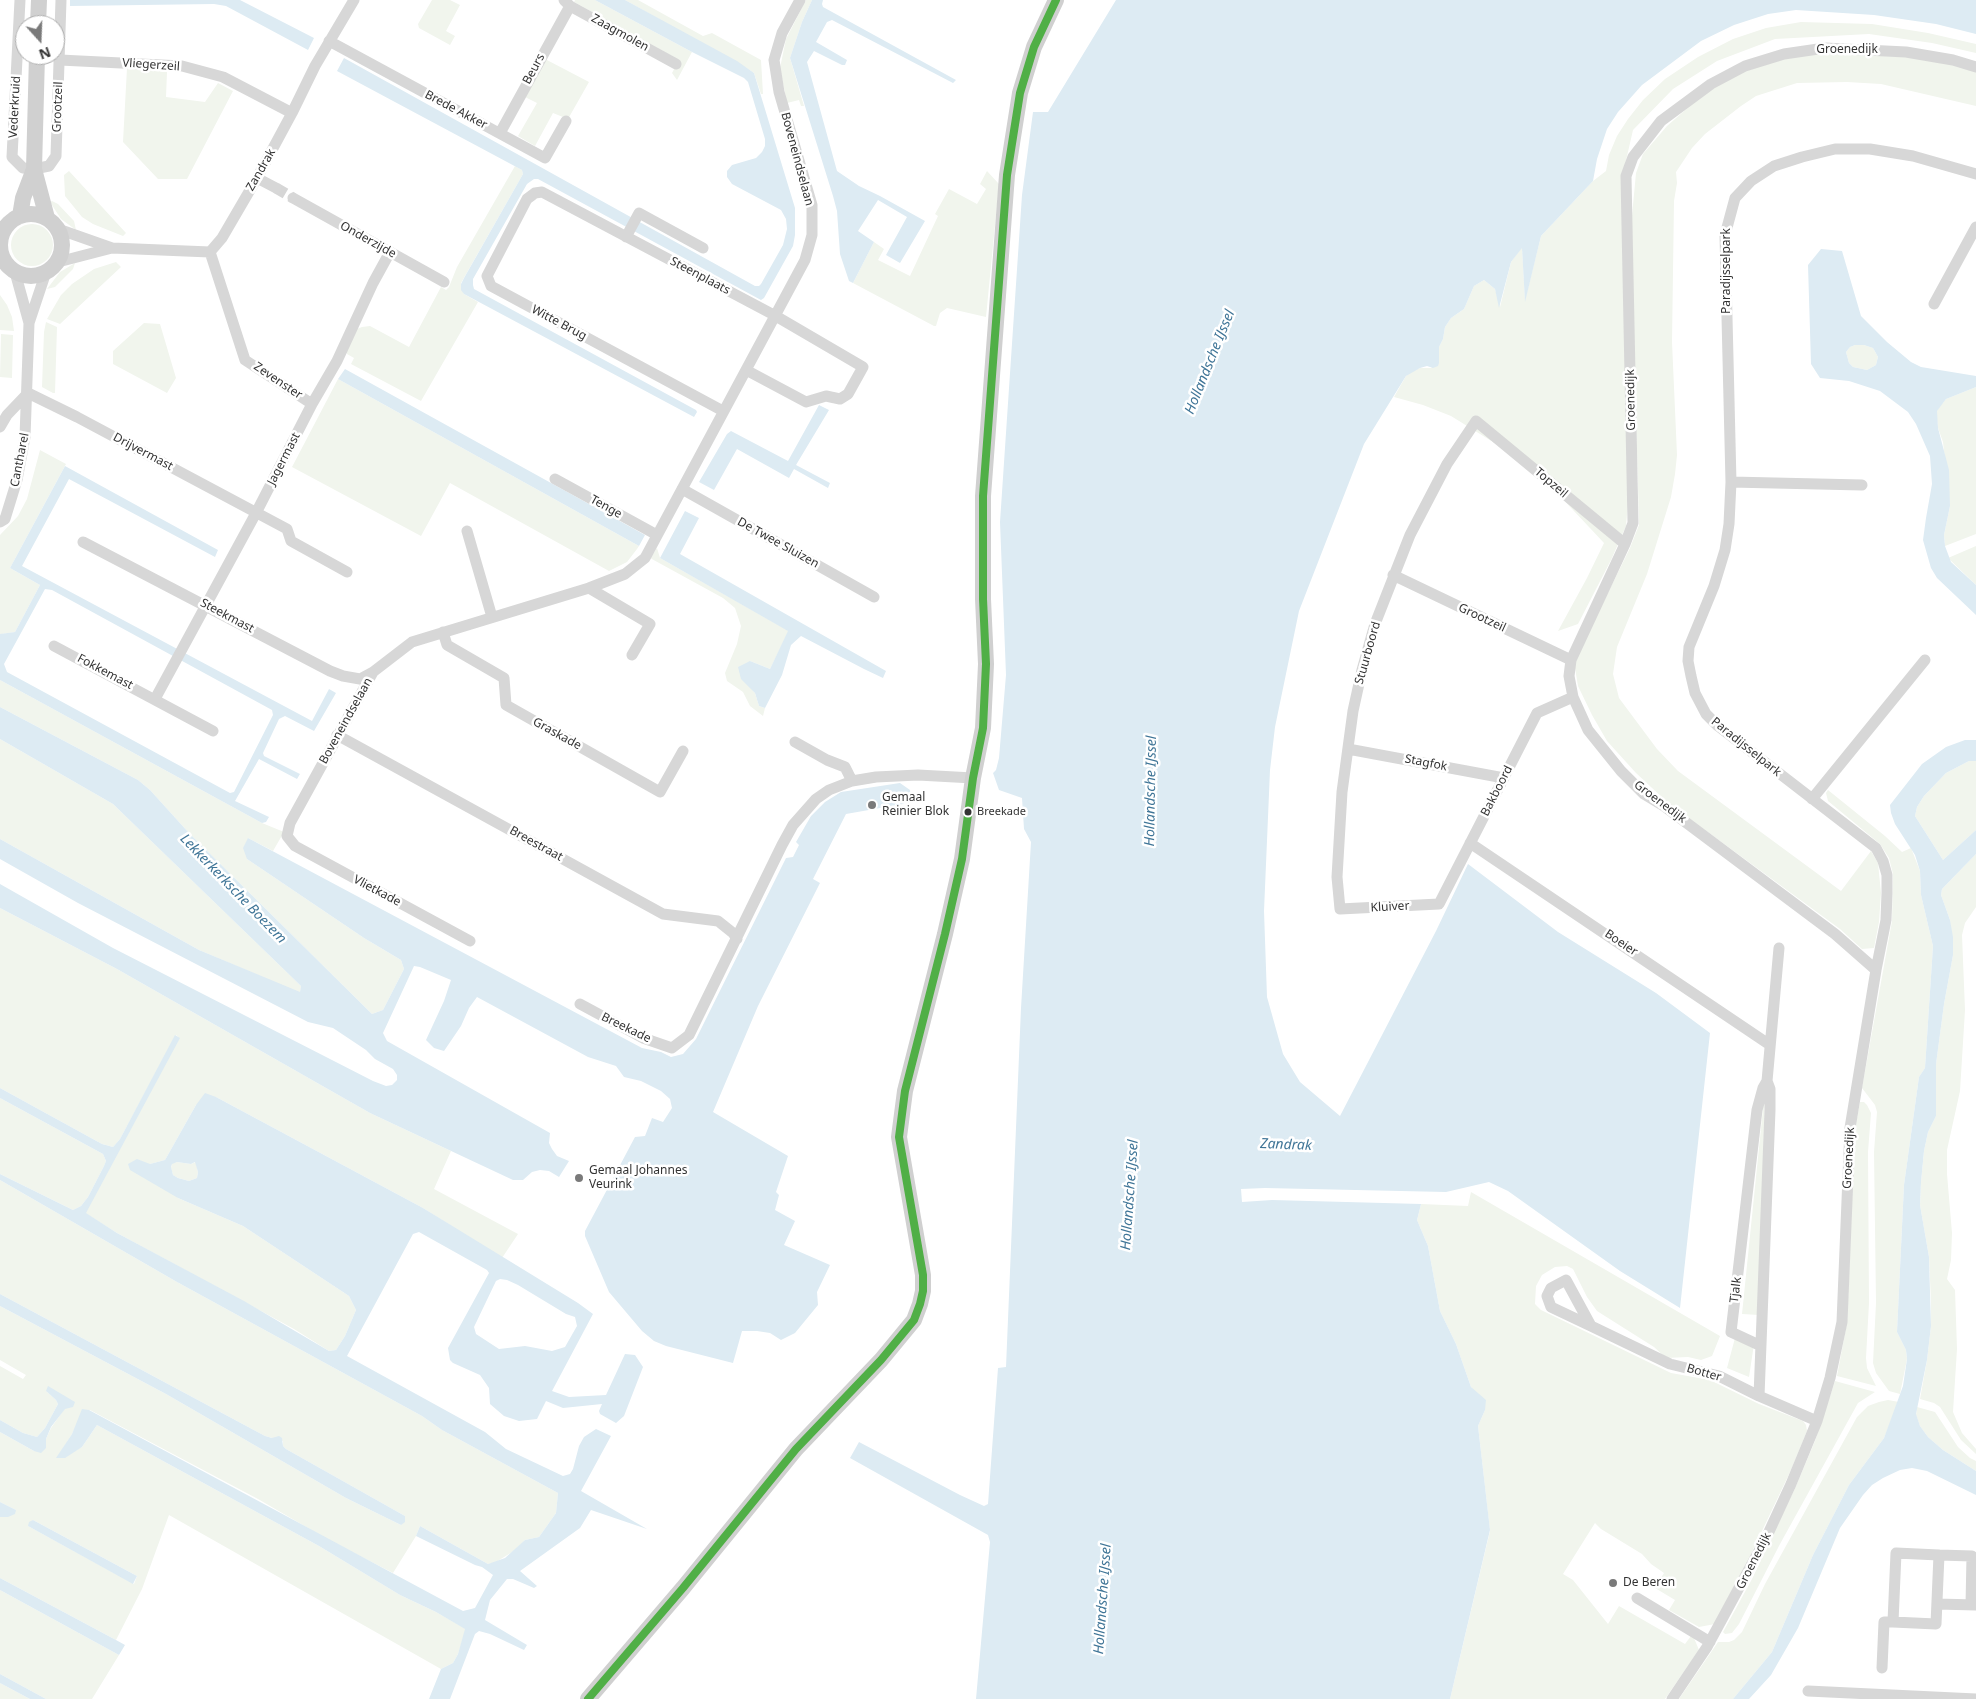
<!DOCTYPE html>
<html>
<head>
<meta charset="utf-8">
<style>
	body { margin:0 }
	#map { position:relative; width:1976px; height:1699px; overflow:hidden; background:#fff; font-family:"Noto Sans",sans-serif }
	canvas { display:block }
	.north { position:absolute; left:15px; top:15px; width:50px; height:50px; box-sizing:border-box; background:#fff; border:1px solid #adadad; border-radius:50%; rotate:160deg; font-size:14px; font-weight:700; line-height:20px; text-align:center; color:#333 }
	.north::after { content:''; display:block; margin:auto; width:18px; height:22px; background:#7a7a7a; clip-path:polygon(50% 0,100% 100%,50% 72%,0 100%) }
</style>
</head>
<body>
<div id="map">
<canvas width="1976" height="1699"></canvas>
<div class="north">N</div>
</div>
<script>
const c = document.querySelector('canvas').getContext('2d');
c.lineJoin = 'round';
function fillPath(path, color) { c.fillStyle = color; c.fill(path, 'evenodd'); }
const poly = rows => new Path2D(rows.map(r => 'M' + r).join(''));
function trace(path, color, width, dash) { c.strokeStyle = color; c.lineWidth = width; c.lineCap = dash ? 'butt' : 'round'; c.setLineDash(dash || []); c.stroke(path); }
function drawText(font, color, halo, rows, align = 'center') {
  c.font = font + ' "Noto Sans",sans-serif'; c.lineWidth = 5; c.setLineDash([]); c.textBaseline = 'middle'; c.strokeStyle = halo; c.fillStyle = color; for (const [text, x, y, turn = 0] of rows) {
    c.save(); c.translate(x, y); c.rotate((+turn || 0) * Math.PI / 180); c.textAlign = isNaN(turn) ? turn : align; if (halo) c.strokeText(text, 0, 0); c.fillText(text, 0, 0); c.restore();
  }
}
fillPath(poly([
	[432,0,450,0,460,5,446,31,455,36,450,45,419,28,418,24],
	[575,0,595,0,692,52,677,80,672,73,679,60,574,2],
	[625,0,638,0,703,36,712,33,761,60,763,94,761,94,754,73,748,69],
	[806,0,812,0,802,22,790,58,804,106,801,106,799,100,787,103,780,68,786,39],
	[1801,22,1872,24,1928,33,1976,44,1976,53,1932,43,1869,34,1775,39,1717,61,1673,89,1633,130,1622,178,1628,503,1626,526,1611,560,1578,624,1558,631,1587,578,1604,543,1558,494,1501,447,1451,416,1423,405,1394,397,1406,376,1412,371,1420,368,1431,368,1439,363,1439,347,1443,339,1445,327,1451,318,1464,309,1474,286,1484,280,1495,289,1500,307,1511,262,1522,247,1525,300,1541,236,1593,181,1606,171,1609,155,1617,136,1628,119,1643,100,1665,79,1698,57,1733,39,1766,28],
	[1823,47,1976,65,1976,106,1881,84,1847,82,1797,83,1756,96,1741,106,1705,134,1692,148,1676,172,1677,183,1674,201,1672,342,1677,455,1675,474,1671,497,1647,574,1617,647,1613,674,1619,698,1657,749,1678,771,1841,891,1871,851,1878,863,1881,893,1879,922,1874,948,1862,949,1840,929,1667,802,1636,773,1607,741,1592,715,1578,686,1574,662,1630,548,1639,525,1632,261,1632,216,1636,173,1643,154,1667,126,1715,84,1763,60],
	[545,59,589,82,568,119,553,113,535,146,518,136,537,103,525,97],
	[127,68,167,72,166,97,205,102,218,83,233,91,187,179,158,179,123,142],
	[515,166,522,170,523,174,461,283,464,294,478,302,421,401,351,364,354,358,347,354,347,348,357,329,362,327,370,326,409,347,441,287,446,290,449,287,457,267],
	[69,171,126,233,123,236,93,224,82,217,65,196,64,175],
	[987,171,999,184,986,317,947,308,940,313,936,326,934,326,853,283,874,242,884,249,878,260,910,276,938,216,935,214,949,189,977,204,986,189,980,184],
	[52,201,58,204,74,221,76,230,61,219,50,202],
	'11 245a21 21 0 1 1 42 0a21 21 0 1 1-42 0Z',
	[116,262,121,267,60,324,47,319,61,295,72,284,94,269],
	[75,263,73,269,55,287,47,289,60,272],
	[0,295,7,305,12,317,14,331,0,330],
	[46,322,57,327,55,393,53,393,42,387,44,332],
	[144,323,160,324,176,378,167,393,113,364,113,351],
	[1,334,13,335,12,378,0,377],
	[1855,345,1864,345,1873,348,1878,357,1876,365,1867,370,1853,367,1849,363,1846,352,1850,347],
	[338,379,639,546,637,549,627,562,609,571,450,483,421,536,292,467],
	[1976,387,1976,534,1945,546,1944,535,1950,506,1943,442,1938,428,1936,411,1946,399],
	[40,450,66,464,10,568,40,585,15,632,2,634,0,634,0,535,18,516,27,499],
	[1976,546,1976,585,1948,558],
	[657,548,660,558,789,631,770,669,750,661,749,686,755,693,759,706,765,708,763,716,750,706,743,692,727,681,725,673,737,644,741,626,735,608,723,598,650,558],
	[0,680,262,823,284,832,273,851,248,838,247,859,364,938,401,960,404,969,383,1010,372,1014,189,833,150,790,138,780,0,707],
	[0,739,113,804,301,986,300,993,199,950,0,839],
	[1969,761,1976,761,1976,830,1943,860,1915,816,1917,807,1924,796,1946,773],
	[1828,790,1885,836,1902,852,1911,848,1920,871,1921,895,1933,946,1925,1068,1919,1077,1904,1185,1897,1332,1906,1350,1907,1359,1900,1394,1889,1391,1876,1373,1873,1363,1876,1303,1874,1152,1877,1112,1875,1105,1862,1088,1892,921,1893,874,1889,858,1880,844,1828,801,1826,793],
	[1976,854,1976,907,1965,923,1962,935,1965,1010,1960,1091,1947,1150,1947,1174,1952,1233,1951,1260,1947,1279,1955,1290,1957,1349,1953,1412,1962,1433,1976,1449,1976,1454,1961,1440,1940,1407,1934,1403,1920,1399,1927,1360,1931,1326,1931,1302,1929,1257,1920,1205,1921,1182,1924,1151,1928,1132,1936,1116,1936,1064,1944,1004,1953,955,1950,920,1941,895,1942,889],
	[0,908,117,969,370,1113,451,1151,434,1189,518,1234,502,1258,423,1208,216,1097,196,1105,165,1160,150,1164,178,1198,243,1226,349,1296,356,1310,345,1336,336,1350,329,1351,294,1329,117,1233,85,1213,179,1038,176,1035,120,1139,113,1147,102,1144,0,1088],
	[1765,1089,1759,1315,1742,1314],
	[0,1098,103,1154,106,1161,104,1166,88,1197,81,1206,73,1210,0,1174],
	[1860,1102,1864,1102,1867,1105,1871,1113,1868,1152,1869,1303,1866,1358,1867,1368,1876,1386,1837,1376,1847,1323,1855,1129],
	[177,1162,191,1164,196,1162,198,1172,197,1178,189,1181,178,1178,173,1175,171,1168,172,1163],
	[0,1180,177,1282,422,1416,442,1430,558,1493,556,1513,539,1537,525,1540,517,1549,496,1562,488,1564,420,1526,416,1536,393,1573,327,1539,258,1499,105,1418,90,1410,82,1413,72,1434,57,1458,82,1447,97,1425,319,1546,400,1595,436,1612,466,1629,458,1654,453,1663,441,1669,169,1515,142,1589,116,1640,0,1578,0,1517,16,1510,0,1502,0,1432,34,1451,46,1448,46,1439,51,1428,65,1408,72,1407,46,1391,56,1400,58,1404,45,1428,37,1437,23,1433,0,1420,0,1366,23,1379,26,1375,0,1360,0,1306,166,1394,346,1498,401,1525,405,1516,286,1449,283,1446,283,1441,265,1436,0,1294],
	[33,1520,137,1576,134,1584,28,1526],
	[1471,1192,1720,1336,1712,1356,1701,1360,1688,1357,1666,1358,1654,1347,1597,1311,1587,1297,1573,1269,1567,1266,1555,1267,1542,1275,1536,1286,1535,1304,1541,1310,1671,1373,1710,1380,1759,1404,1803,1421,1806,1425,1807,1431,1791,1470,1742,1573,1715,1624,1699,1627,1669,1610,1675,1600,1655,1588,1664,1573,1651,1564,1642,1554,1601,1529,1595,1523,1563,1574,1573,1580,1608,1624,1619,1606,1685,1644,1691,1636,1694,1638,1699,1650,1665,1699,1450,1699,1490,1531,1478,1426,1485,1410,1471,1387,1456,1344,1440,1311,1428,1246,1417,1220,1421,1204,1468,1206],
	[1735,1338,1754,1344,1749,1377,1727,1368],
	[1835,1381,1875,1392,1858,1403,1780,1544,1739,1624,1732,1633,1725,1634,1723,1632,1752,1579,1796,1486,1815,1441],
	[1888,1400,1899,1402,1884,1438,1849,1485,1813,1555,1772,1652,1733,1699,1679,1699,1718,1642,1729,1642,1734,1640,1742,1632,1765,1584,1857,1417,1868,1406,1879,1402],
	[1917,1407,1935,1412,1958,1447,1970,1458,1976,1461,1976,1471,1943,1450,1928,1437,1920,1426,1916,1415],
	[0,1590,119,1655,92,1699,46,1699,0,1674],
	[0,1683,30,1699,0,1699]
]), '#f1f5ed');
fillPath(poly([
	[70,0,240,0,314,38,308,50,226,6,214,4,70,6],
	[595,0,625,0,737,61,754,73,795,208,795,235,793,246,764,298,761,300,538,179,534,179,527,184,473,279,473,285,474,289,696,410,697,412,694,417,464,294,461,290,461,284,464,278,523,174,522,170,337,71,344,58,755,286,759,286,761,284,783,245,787,229,786,219,781,210,732,184,727,177,727,171,732,165,756,158,762,152,765,146,765,139,748,82,744,78,692,52],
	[812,0,823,0,822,4,823,7,956,80,953,83,832,20,827,22,816,42,847,60,845,65,842,65,814,51,807,62,837,171,859,186,880,196,925,221,900,263,886,255,907,217,878,200,858,231,874,242,853,283,849,281,840,254,837,211,833,196,790,58,802,22],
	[1116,0,1976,0,1976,34,1936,24,1874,15,1796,10,1768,14,1734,25,1701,41,1642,85,1618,112,1607,129,1597,159,1593,181,1541,236,1525,302,1522,248,1511,262,1499,308,1495,289,1484,280,1474,286,1464,309,1451,318,1445,327,1443,339,1439,347,1439,363,1438,366,1433,368,1427,366,1420,368,1406,376,1364,444,1299,611,1275,727,1270,770,1264,911,1267,997,1283,1054,1300,1082,1340,1116,1436,931,1468,864,1558,932,1656,993,1710,1033,1680,1308,1620,1271,1508,1191,1489,1182,1446,1192,1265,1188,1241,1189,1242,1202,1272,1200,1421,1204,1417,1220,1428,1246,1440,1311,1456,1344,1471,1387,1486,1400,1485,1410,1478,1426,1490,1530,1450,1699,976,1699,990,1542,988,1535,850,1458,859,1442,960,1495,984,1506,988,1504,998,1368,1006,1367,1021,1008,1031,842,1024,829,1022,798,999,790,993,773,996,770,999,758,1006,675,1000,522,1022,195,1033,112,1048,112],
	[1821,249,1842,251,1861,316,1887,342,1911,362,1921,367,1976,376,1976,387,1946,399,1937,411,1938,428,1949,470,1950,506,1944,535,1945,546,1951,562,1976,585,1976,615,1937,578,1931,568,1923,540,1926,518,1932,484,1930,456,1916,424,1908,412,1880,391,1849,381,1820,378,1811,364,1808,265],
	[1855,345,1864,345,1873,348,1878,357,1876,365,1867,370,1853,367,1849,363,1846,352,1850,347],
	[345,369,645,535,639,546,338,379],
	[819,405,829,410,796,465,830,483,828,488,794,469,789,478,737,449,714,490,699,482,727,434,731,431,788,461],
	[65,466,218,550,215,557,69,479,22,566,312,721,329,689,336,693,314,731,285,716,279,719,263,753,264,756,300,774,297,779,259,759,235,801,269,817,266,822,262,823,0,680,0,634,15,632,40,585,10,568],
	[45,589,52,590,272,710,273,715,234,792,230,793,7,672,4,664],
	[685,511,699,518,680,554,886,671,883,678,864,669,801,636,791,645,782,675,765,708,759,706,755,693,741,679,738,667,750,661,770,669,788,631,660,558],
	[0,707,138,780,150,790,189,833,372,1014,383,1010,404,969,401,960,364,938,247,859,243,848,248,838,642,1048,661,1052,671,1057,683,1054,696,1039,786,858,793,857,799,845,796,842,811,816,825,802,841,792,900,783,910,790,911,797,903,804,846,814,813,879,820,883,758,1006,713,1112,788,1156,776,1192,779,1195,775,1210,795,1221,784,1245,830,1265,817,1292,818,1305,795,1333,781,1340,770,1333,757,1331,742,1331,733,1363,666,1346,654,1341,642,1331,609,1292,585,1236,585,1231,635,1137,645,1136,652,1118,663,1122,672,1108,670,1099,661,1091,641,1081,624,1077,616,1066,588,1057,477,997,469,1008,461,1026,444,1051,434,1048,426,1040,444,1001,451,980,420,967,414,966,383,1033,387,1041,550,1133,549,1143,552,1149,557,1156,569,1161,559,1177,549,1171,540,1170,532,1172,523,1180,513,1180,370,1113,117,969,0,908,0,884,113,948,373,1081,386,1086,392,1085,397,1080,397,1075,393,1069,375,1059,366,1050,333,1028,308,1022,78,903,0,859,0,839,199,950,300,992,301,986,113,804,0,739],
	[1965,740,1976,740,1976,761,1969,761,1946,773,1924,796,1917,807,1915,816,1943,860,1976,830,1976,854,1942,889,1941,895,1950,920,1953,937,1953,955,1944,1004,1936,1064,1936,1116,1928,1132,1924,1151,1921,1182,1920,1205,1929,1257,1931,1326,1927,1360,1916,1414,1920,1426,1928,1437,1943,1450,1976,1471,1976,1495,1927,1471,1912,1468,1900,1470,1883,1478,1872,1485,1863,1495,1840,1528,1798,1628,1771,1675,1749,1699,1733,1699,1772,1652,1813,1555,1849,1485,1884,1438,1903,1386,1907,1359,1906,1350,1897,1332,1904,1185,1919,1077,1925,1068,1933,946,1921,895,1920,871,1915,855,1895,824,1891,813,1890,805,1922,764,1946,747],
	[175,1035,180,1038,86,1213,117,1233,244,1301,329,1351,336,1350,345,1336,356,1310,349,1296,243,1226,178,1198,130,1170,128,1164,137,1159,150,1164,165,1160,196,1105,205,1093,216,1097,423,1208,578,1303,593,1314,552,1391,569,1397,606,1395,625,1354,635,1355,643,1367,624,1416,616,1423,600,1414,599,1411,602,1404,563,1408,546,1401,537,1419,519,1421,504,1416,490,1404,489,1388,480,1375,453,1363,450,1360,448,1348,489,1273,487,1270,419,1232,413,1234,347,1356,485,1432,506,1449,563,1476,570,1474,573,1469,579,1446,584,1437,596,1429,611,1436,581,1491,647,1529,591,1510,580,1528,520,1571,537,1586,534,1588,513,1579,507,1579,490,1600,485,1620,527,1645,524,1650,490,1634,479,1631,475,1634,450,1699,429,1699,441,1669,453,1663,458,1654,465,1629,436,1612,400,1595,319,1546,97,1425,82,1447,65,1458,56,1458,72,1434,82,1409,89,1410,463,1611,475,1608,493,1575,482,1567,475,1565,416,1536,420,1526,488,1564,505,1558,525,1540,539,1537,556,1513,558,1493,442,1430,422,1416,177,1282,0,1180,0,1174,73,1210,81,1206,88,1197,104,1166,106,1161,103,1154,0,1098,0,1088,102,1144,113,1147,120,1139],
	[177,1162,191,1164,195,1162,198,1172,197,1178,189,1181,178,1178,173,1175,171,1167,172,1164],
	[500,1279,507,1280,518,1285,566,1314,575,1317,577,1326,565,1347,552,1351,525,1346,499,1349,476,1334,474,1327,496,1281],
	[0,1294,265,1436,272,1438,279,1436,282,1438,283,1446,286,1449,405,1516,405,1522,401,1525,346,1498,166,1394,0,1306],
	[48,1386,75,1402,73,1407,65,1409,51,1427,46,1439,46,1448,41,1453,34,1451,0,1432,0,1420,23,1433,37,1437,45,1428,58,1404,56,1400,46,1391],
	[0,1502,16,1510,15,1514,8,1517,0,1517],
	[33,1520,137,1576,133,1584,28,1526,29,1522],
	[0,1578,116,1640,125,1645,119,1655,0,1590],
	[0,1674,46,1699,30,1699,0,1683]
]), '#ddebf3');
trace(poly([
	[276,188,293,198]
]), '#d6d6d6', 11, [11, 5.5]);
trace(poly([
	[20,0,12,157,23,168,34,169,49,166,56,156,61,0],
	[564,0,570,6,676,64],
	[329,41,545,158,566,121],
	[60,60,182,66,223,77,292,113],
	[500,133,570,6],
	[257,178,276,188],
	[293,198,444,282],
	[58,229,112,248],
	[626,237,639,213,703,248],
	[210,252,245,360,312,404,337,361,373,283,390,252],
	[58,262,112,248,210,252,222,238,257,178,292,113,315,66,354,0],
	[15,272,29,323],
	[1934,304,1976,227],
	[723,411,491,286,487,276,527,199,535,193,542,192,774,315,863,367,848,394,840,399,826,396,806,402,746,370],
	[0,427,7,415,28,393,77,417,287,529,291,541,347,572],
	[555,479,657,535],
	[1731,482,1862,485],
	[682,489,874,597],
	[0,522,5,519,17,480,25,437,29,323,46,272],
	[467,531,492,617],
	[83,542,330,671,343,676,360,679,373,672],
	[1393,575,1571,660],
	[589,588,650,624,632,655],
	[443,632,447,645,504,678,506,705,660,792,683,751],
	[54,646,213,731],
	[1573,697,1537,713,1439,904,1340,909,1337,877,1342,792,1353,711,1362,670,1375,624,1410,535,1447,464,1476,421,1625,544],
	[155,699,256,513,312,404],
	[337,735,663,914,718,921,733,933,737,939],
	[795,742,827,760,845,767,852,781],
	[1348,749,1504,778],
	[1812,799,1925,660],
	[1470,843,1770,1045],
	[470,941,295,846,287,836,290,823,373,672,412,642,589,588,625,574,645,558,805,260,812,235,812,205,779,92,774,60,782,33,800,0],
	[1876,970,1886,920,1887,893,1887,875,1883,861,1876,848,1718,726,1706,714,1695,693,1691,676,1688,661,1689,647,1714,586,1725,550,1729,524,1731,482,1725,235,1735,198,1751,181,1774,166,1802,157,1835,149,1870,149,1913,156,1976,174],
	[580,1004,643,1038,672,1048,689,1035,782,845,793,825,816,799,829,790,852,781,876,777,918,775,973,778],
	[1591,1326,1566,1280,1551,1288,1547,1296,1551,1307,1591,1326,1670,1364,1719,1376,1759,1396,1817,1421],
	[1759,1345,1731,1332,1757,1110,1763,1088,1767,1081],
	[1759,1396,1770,1110,1770,1089,1767,1081,1779,948],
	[1896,1553,1939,1555,1936,1624,1893,1622,1896,1553],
	[1939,1555,1972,1556,1971,1605],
	[1637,1598,1710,1642],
	[1937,1604,1976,1605],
	[1882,1668,1884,1622,1893,1622],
	[1808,1691,1976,1699],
	[1672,1699,1707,1647,1767,1536,1791,1484,1817,1421,1830,1378,1842,1322,1850,1128,1876,970,1835,934,1664,806,1644,794,1621,771,1588,730,1573,697,1569,676,1571,660,1625,544,1633,523,1626,176,1633,157,1661,121,1711,84,1745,66,1784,54,1825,48,1906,52,1953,60,1976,67]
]), '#d7d7d7', 11);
trace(poly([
	[38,25,39,0],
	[37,55,34,169,47,218],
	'0 245a31 31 0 1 1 62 0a31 31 0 1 1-62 0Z',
	[20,216,23,198,34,169],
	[588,1699,683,1588,796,1449,881,1360,914,1320,920,1304,923,1291,923,1275,899,1137,905,1091,945,934,962,859,973,778,983,728,986,664,983,599,983,496,1007,175,1020,93,1034,47,1056,0]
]), '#d0d0d0', 16);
trace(poly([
	[588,1699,683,1588,796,1449,881,1360,914,1320,920,1304,923,1291,923,1275,899,1137,905,1091,945,934,962,859,973,778,983,728,986,664,983,599,983,496,1007,175,1020,93,1034,47,1056,0]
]), '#50af46', 8);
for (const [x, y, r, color] of [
	[872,805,5,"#7a7a7a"],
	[968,812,4.5,"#333"],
	[579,1178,5,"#7a7a7a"],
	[1613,1583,5,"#7a7a7a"]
]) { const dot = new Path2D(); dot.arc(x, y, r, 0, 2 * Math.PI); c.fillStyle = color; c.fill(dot); trace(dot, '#fff', 2); }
drawText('11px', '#333', '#fff', [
	["Breekade",977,812]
], 'left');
drawText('12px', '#333', '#fff', [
	["Zaagmolen",620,33,29],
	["Groenedijk",1847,50],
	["Vliegerzeil",151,65,4],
	["Beurs",534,69,-62],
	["Vederkruid",15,107,-87],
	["Grootzeil",58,107,-88],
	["Brede Akker",456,110,28],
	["Boveneindselaan",797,159,75],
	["Zandrak",261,170,-60],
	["Onderzijde",368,240,29],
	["Paradijsselpark",1727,271,-90],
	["Steenplaats",700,276,28],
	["Witte Brug",559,323,28],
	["Zevenster",278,381,34],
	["Groenedijk",1631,400,-91],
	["Drijvermast",143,452,28],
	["Jagermast",284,459,-63],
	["Cantharel",20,460,-79],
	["Topzeil",1551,483,40],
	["Tenge",606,507,29],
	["De Twee Sluizen",778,543,29],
	["Steekmast",227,616,28],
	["Grootzeil",1482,618,25],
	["Stuurboord",1368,653,-74],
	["Fokkemast",105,672,28],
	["Boveneindselaan",346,721,-61],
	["Graskade",557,734,29],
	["Paradijsselpark",1746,747,39],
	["Stagfok",1426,763,11],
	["Bakboord",1497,791,-63],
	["Groenedijk",1660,802,37],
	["Breestraat",536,844,29],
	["Vlietkade",377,891,28],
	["Kluiver",1390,907,-3],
	["Boeier",1621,943,34],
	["Breekade",626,1028,26],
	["Groenedijk",1849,1158,-87],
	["Tjalk",1736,1290,-83],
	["Botter",1704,1373,16],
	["Groenedijk",1754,1561,-63]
]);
drawText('12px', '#333', '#fff', [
	["Gemaal",882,798],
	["Reinier Blok",882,812],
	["Gemaal Johannes",589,1171],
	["Veurink",589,1185],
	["De Beren",1623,1583]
], 'left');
drawText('italic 14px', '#3f7597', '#fff', [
	["Hollandsche IJssel",1210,362,-68],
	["Hollandsche IJssel",1151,791,-89],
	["Lekkerkerksche Boezem",233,889,46],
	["Zandrak",1286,1145,2],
	["Hollandsche IJssel",1130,1195,-86],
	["Hollandsche IJssel",1103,1599,-86]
]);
</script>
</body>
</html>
